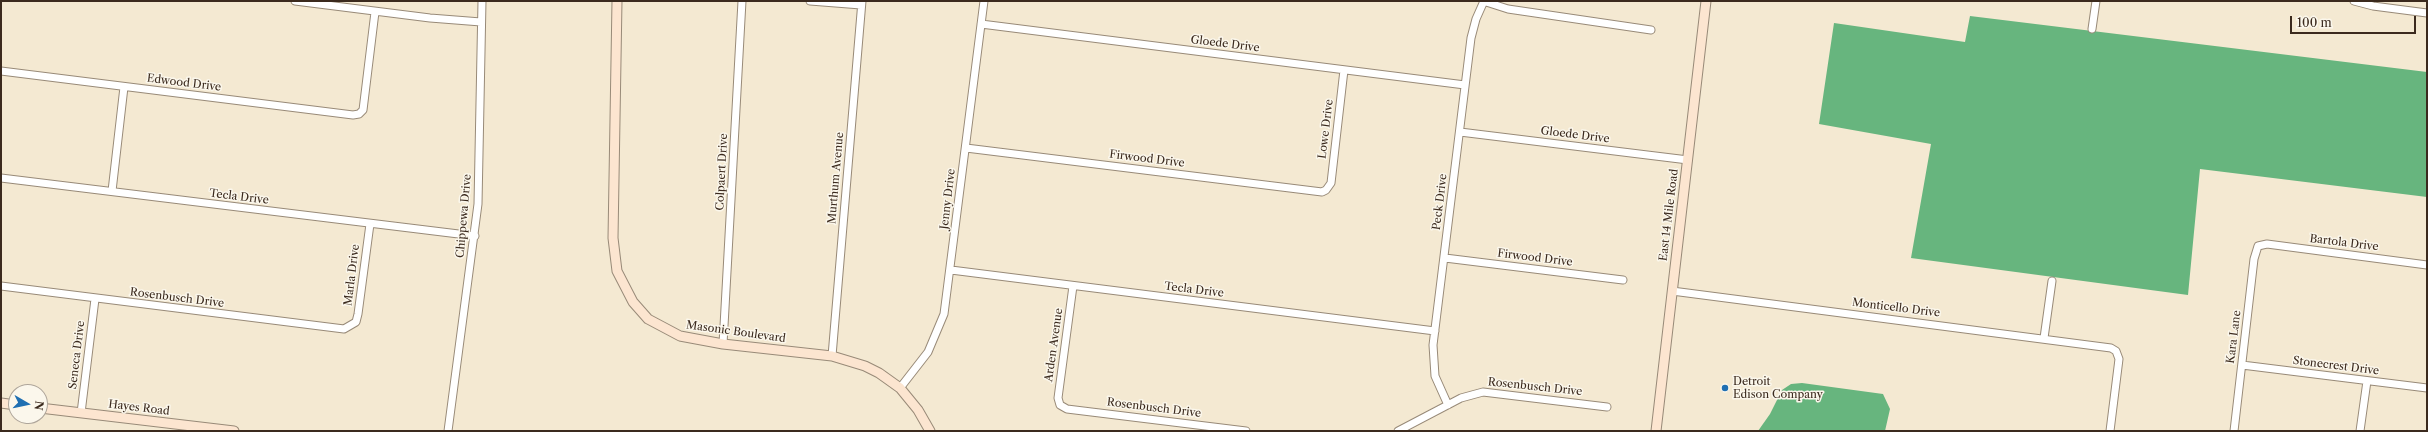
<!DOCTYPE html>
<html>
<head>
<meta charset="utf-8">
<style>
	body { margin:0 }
	#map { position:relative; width:2428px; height:432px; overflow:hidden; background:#f4e9d2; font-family:"Libre Caslon Text",serif }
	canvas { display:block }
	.frame { position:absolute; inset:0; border:2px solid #3b2a1e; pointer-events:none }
	.north { position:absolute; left:8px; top:384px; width:40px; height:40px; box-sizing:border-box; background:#fbf7ec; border:1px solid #aea59a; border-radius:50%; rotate:99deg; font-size:11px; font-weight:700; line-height:16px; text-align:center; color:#3b2a1e }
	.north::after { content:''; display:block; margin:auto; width:14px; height:18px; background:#1f6fb2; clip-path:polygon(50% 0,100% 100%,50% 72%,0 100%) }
	.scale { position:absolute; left:2290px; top:16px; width:126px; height:18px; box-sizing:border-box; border:2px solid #3b2a1e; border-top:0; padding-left:5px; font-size:12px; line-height:14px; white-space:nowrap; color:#3b2a1e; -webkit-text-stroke:3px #fbf7ec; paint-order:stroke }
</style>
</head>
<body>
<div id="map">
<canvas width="2428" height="432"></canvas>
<div class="frame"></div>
<div class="north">N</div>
<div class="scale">100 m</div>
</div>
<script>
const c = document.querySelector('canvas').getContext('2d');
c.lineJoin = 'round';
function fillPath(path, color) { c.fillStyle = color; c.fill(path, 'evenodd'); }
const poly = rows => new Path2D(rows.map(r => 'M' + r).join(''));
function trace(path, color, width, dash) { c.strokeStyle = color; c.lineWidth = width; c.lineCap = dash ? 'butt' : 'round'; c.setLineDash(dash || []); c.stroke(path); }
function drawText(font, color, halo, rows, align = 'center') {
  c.font = font + ' "Libre Caslon Text",serif'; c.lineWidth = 3; c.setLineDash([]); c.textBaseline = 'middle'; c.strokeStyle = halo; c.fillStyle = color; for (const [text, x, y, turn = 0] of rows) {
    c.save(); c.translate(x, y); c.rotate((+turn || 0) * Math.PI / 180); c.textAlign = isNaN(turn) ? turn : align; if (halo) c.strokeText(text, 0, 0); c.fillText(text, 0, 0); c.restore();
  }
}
fillPath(poly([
	[1970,16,2427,72,2427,197,2200,169,2188,295,1911,258,1931,144,1819,124,1834,23,1965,42],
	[1802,383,1883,394,1890,409,1885,431,1758,431,1770,414,1782,390,1791,384]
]), '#67b57e');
const street = poly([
	[295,1,430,18,481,22],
	[810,1,861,5],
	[1483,1,1508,9,1651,30],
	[2354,1,2373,6,2427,13],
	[981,24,1465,85],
	[2092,29,2096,1],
	[1,71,353,115,359,114,363,110,375,12],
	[1460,132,1688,160],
	[966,148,1322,192,1326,190,1331,183,1344,70],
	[1,178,475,236],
	[112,191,124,87],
	[1445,258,1623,280],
	[951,270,1435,331],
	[1,286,344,329,356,322,358,314,370,224],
	[1073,286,1058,398,1060,405,1067,409,1246,431],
	[1672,291,2111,348,2116,351,2119,359,2110,431],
	[2044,338,2052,281],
	[723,344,742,1],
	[832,356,862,1],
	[2242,365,2427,388],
	[900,388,928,352,944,314,984,1],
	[1448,405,1435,376,1433,345,1471,38,1476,19,1484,1],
	[81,413,95,299],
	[448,431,478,204,482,1],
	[1398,431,1461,398,1483,392,1607,407],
	[2234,431,2254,259,2258,246,2267,244,2427,265],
	[2360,431,2367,381]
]);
const secondary = poly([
	[617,1,613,238,617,271,633,302,648,319,680,336,723,344,832,356,865,366,879,373,900,388,918,410,930,431],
	[1,403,16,405],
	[40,408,234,431],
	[1656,431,1706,1]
]);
trace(street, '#988a78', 9);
trace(secondary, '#988a78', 11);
trace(street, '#fff', 7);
trace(secondary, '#fce5d0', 9);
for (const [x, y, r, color] of [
	[1725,388,4,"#1f6fb2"]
]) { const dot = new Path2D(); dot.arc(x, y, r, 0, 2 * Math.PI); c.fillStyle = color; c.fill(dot); trace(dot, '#fbf7ec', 1.5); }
drawText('11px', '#3b2a1e', '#fbf7ec', [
	["Gloede Drive",1225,44,7],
	["Edwood Drive",184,83,7],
	["Lowe Drive",1326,129,-83],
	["Gloede Drive",1575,135,7],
	["Firwood Drive",1147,159,7],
	["Colpaert Drive",722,172,-87],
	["Murthum Avenue",836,178,-85],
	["Tecla Drive",239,197,7],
	["Jenny Drive",948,199,-83],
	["Peck Drive",1440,202,-83],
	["East 14 Mile Road",1669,215,-83],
	["Chippewa Drive",464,216,-85],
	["Bartola Drive",2344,243,7],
	["Firwood Drive",1535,258,7],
	["Marla Drive",352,275,-83],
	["Tecla Drive",1194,290,7],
	["Rosenbusch Drive",177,298,7],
	["Monticello Drive",1896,308,7],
	["Masonic Boulevard",736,332,8],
	["Kara Lane",2234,337,-83],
	["Arden Avenue",1054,345,-82],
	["Seneca Drive",77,355,-83],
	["Stonecrest Drive",2336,366,7],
	["Rosenbusch Drive",1535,387,6],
	["Hayes Road",139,408,7],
	["Rosenbusch Drive",1154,408,7]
]);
drawText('11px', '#3b2a1e', '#fbf7ec', [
	["Detroit",1733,382],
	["Edison Company",1733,395]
], 'left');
</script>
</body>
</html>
